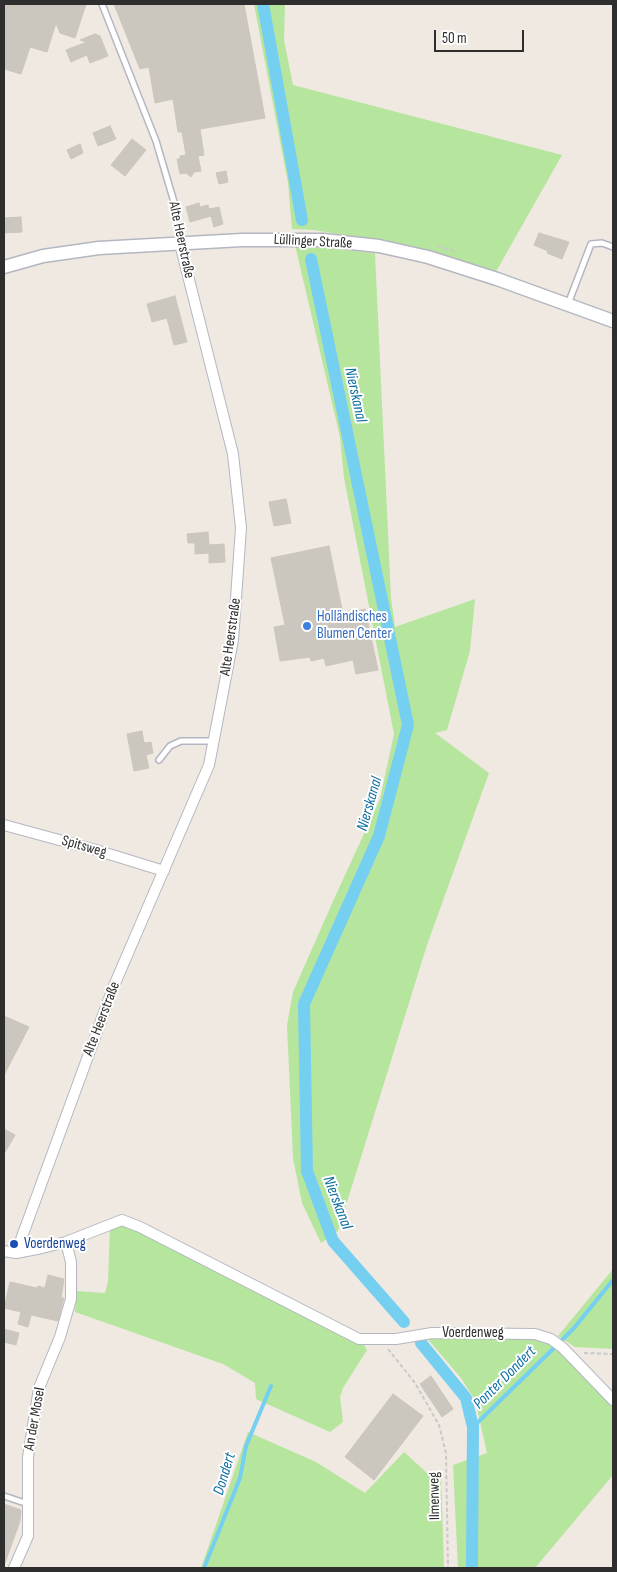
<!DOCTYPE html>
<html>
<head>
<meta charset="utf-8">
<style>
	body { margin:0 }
	#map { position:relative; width:617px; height:1572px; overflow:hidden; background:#efe9e1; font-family:"Sofia Sans Condensed",sans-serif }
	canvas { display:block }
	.frame { position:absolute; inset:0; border:5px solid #2e2e2e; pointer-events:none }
	.scale { position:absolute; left:434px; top:30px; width:90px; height:22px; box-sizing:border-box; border:2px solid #2e2e2e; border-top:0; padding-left:6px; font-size:15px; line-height:18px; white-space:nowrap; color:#2e2e2e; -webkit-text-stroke:4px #fff; paint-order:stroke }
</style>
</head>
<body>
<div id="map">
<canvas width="617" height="1572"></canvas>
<div class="frame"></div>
<div class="scale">50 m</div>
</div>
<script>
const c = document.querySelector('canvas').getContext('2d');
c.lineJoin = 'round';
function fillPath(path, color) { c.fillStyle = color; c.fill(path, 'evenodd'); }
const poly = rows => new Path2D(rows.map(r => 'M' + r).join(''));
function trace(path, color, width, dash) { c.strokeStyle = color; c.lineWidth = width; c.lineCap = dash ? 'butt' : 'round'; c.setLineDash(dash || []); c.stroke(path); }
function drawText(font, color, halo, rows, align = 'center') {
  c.font = font + ' "Sofia Sans Condensed",sans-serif'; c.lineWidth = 4; c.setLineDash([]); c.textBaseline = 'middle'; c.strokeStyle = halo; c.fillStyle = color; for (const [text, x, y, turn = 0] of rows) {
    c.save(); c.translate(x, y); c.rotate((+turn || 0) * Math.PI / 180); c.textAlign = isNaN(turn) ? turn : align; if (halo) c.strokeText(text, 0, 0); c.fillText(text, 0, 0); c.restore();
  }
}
fillPath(poly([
	[254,4,285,4,284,40,293,85,562,155,493,277,373,240,314,230,292,229,288,183],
	[295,245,375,253,391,598,395,627,475,599,470,651,447,730,435,733,489,773,427,945,338,1231,321,1243,302,1203,293,1158,287,1025,293,992,334,899,380,799,394,734,344,478,340,437],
	[123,1224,364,1345,367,1350,343,1388,340,1397,343,1422,330,1432,256,1399,255,1383,223,1364,75,1312,76,1291,105,1293,108,1281,110,1228],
	[613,1269,613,1349,575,1347,558,1336],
	[546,1336,613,1403,613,1475,535,1568,458,1568,453,1465,487,1453,475,1400,461,1378,426,1337],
	[248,1432,316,1462,365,1493,404,1452,427,1473,441,1474,444,1568,201,1568]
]), '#b6e59e');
trace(poly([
	[562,1340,574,1328,613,1280],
	[473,1427,555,1347],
	[204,1568,240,1478,246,1446,271,1386]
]), '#75cff0', 4);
trace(poly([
	[263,4,302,220],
	[311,259,408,725,379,836,304,1004,307,1171,333,1241,404,1322],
	[421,1343,466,1398,473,1427,472,1568]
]), '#75cff0', 12);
const building = poly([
	[4,4,86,4,75,38,60,33,56,23,47,52,30,47,21,74,4,69,4,4],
	[114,4,244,4,265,118,200,129,204,155,198,156,201,171,194,172,191,177,186,173,180,174,177,159,180,159,180,156,186,155,182,132,178,132,173,99,155,103,149,67,140,69,114,4],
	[95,34,100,36,108,56,90,63,87,55,71,62,66,50,87,42,80,40,95,34],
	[110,126,116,139,98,146,93,133,110,126],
	[132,139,146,150,125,176,111,165,132,139],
	[80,144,83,153,71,159,67,150,80,144],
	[226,171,228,182,219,184,216,173,226,171],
	[199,203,200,207,208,205,209,209,219,207,223,224,214,227,211,216,190,222,186,207,199,203],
	[21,217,22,232,4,233,4,218,21,217],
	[539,233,569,242,562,259,547,253,548,251,534,245,539,233],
	[175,296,187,342,174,345,167,318,152,322,147,304,175,296],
	[286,499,291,523,274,526,269,502,286,499],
	[208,532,209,545,224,544,225,562,209,563,209,553,195,554,195,543,188,543,187,534,208,532],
	[329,546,343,614,365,609,378,670,356,674,353,660,326,666,324,658,311,661,310,657,280,661,274,627,285,625,271,558,329,546],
	[142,731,144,743,151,742,153,753,146,755,149,768,134,771,127,734,142,731],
	[4,1016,29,1027,4,1075,4,1016],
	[4,1129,15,1135,4,1154,4,1129],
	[48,1275,64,1279,61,1298,64,1298,58,1321,31,1315,28,1327,18,1324,21,1312,4,1308,10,1282,37,1288,38,1286,45,1288,48,1275],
	[4,1329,19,1333,16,1345,4,1342,4,1329],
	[431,1376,453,1409,442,1417,420,1384,431,1376],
	[393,1394,423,1416,374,1480,345,1457,393,1394],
	[4,1504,21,1510,20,1521,5,1563,4,1562,4,1504]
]);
fillPath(building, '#cbc7bf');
trace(building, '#cbc5ba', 1);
const service = poly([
	[102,4,156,141,174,202,180,244],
	[568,304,591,244,602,243,613,247],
	[159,760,170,746,181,741,213,741],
	[4,1496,28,1504]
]);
const minor = poly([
	[4,825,96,850,164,871],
	[4,1251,16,1253,42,1248,66,1242,122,1220,140,1227,359,1339,396,1339,432,1333,535,1334,551,1339,563,1348,613,1400],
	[16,1253,113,988,209,765,233,640,241,528,233,454,180,244],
	[14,1568,28,1536,28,1457,39,1388,60,1337,71,1299,71,1262,66,1242]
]);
const tertiary = poly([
	[4,267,43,256,99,248,242,240,323,240,379,246,428,257,497,279,613,321]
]);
trace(service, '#b4b7c1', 8);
trace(minor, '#b4b7c1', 12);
trace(tertiary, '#b4b7c1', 15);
trace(poly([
	[438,246,458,252],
	[388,1349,415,1383,439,1425,446,1453,448,1568],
	[584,1353,613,1354]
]), '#c9c9c9', 2, [4, 2.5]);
trace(service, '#fff', 5);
trace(minor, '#fff', 10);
trace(tertiary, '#fff', 12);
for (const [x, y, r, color] of [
	[307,626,5,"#3f7fe0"],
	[14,1244,5,"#1a4fb4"]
]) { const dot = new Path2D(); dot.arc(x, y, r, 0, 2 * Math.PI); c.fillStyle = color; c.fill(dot); trace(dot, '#fff', 2); }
drawText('15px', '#2e2e2e', '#fff', [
	["Alte Heerstraße",181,240,78],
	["Lüllinger Straße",313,242,3],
	["Alte Heerstraße",231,637,-82],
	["Spitsweg",84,847,16],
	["Alte Heerstraße",102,1019,-69],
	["Voerdenweg",473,1333],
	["An der Mosel",35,1419,-80],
	["Ilmenweg",435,1496,-91]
]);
drawText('15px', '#366cbe', '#fff', [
	["Holländisches",317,617],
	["Blumen Center",317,634]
], 'left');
drawText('15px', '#164399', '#fff', [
	["Voerdenweg",24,1244]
], 'left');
drawText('italic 16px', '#0d6fa3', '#fff', [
	["Nierskanal",355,395,78],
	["Nierskanal",370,804,-74],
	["Nierskanal",337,1203,69],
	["Ponter Dondert",505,1378,-45],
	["Dondert",225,1474,-73]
]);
</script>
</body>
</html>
